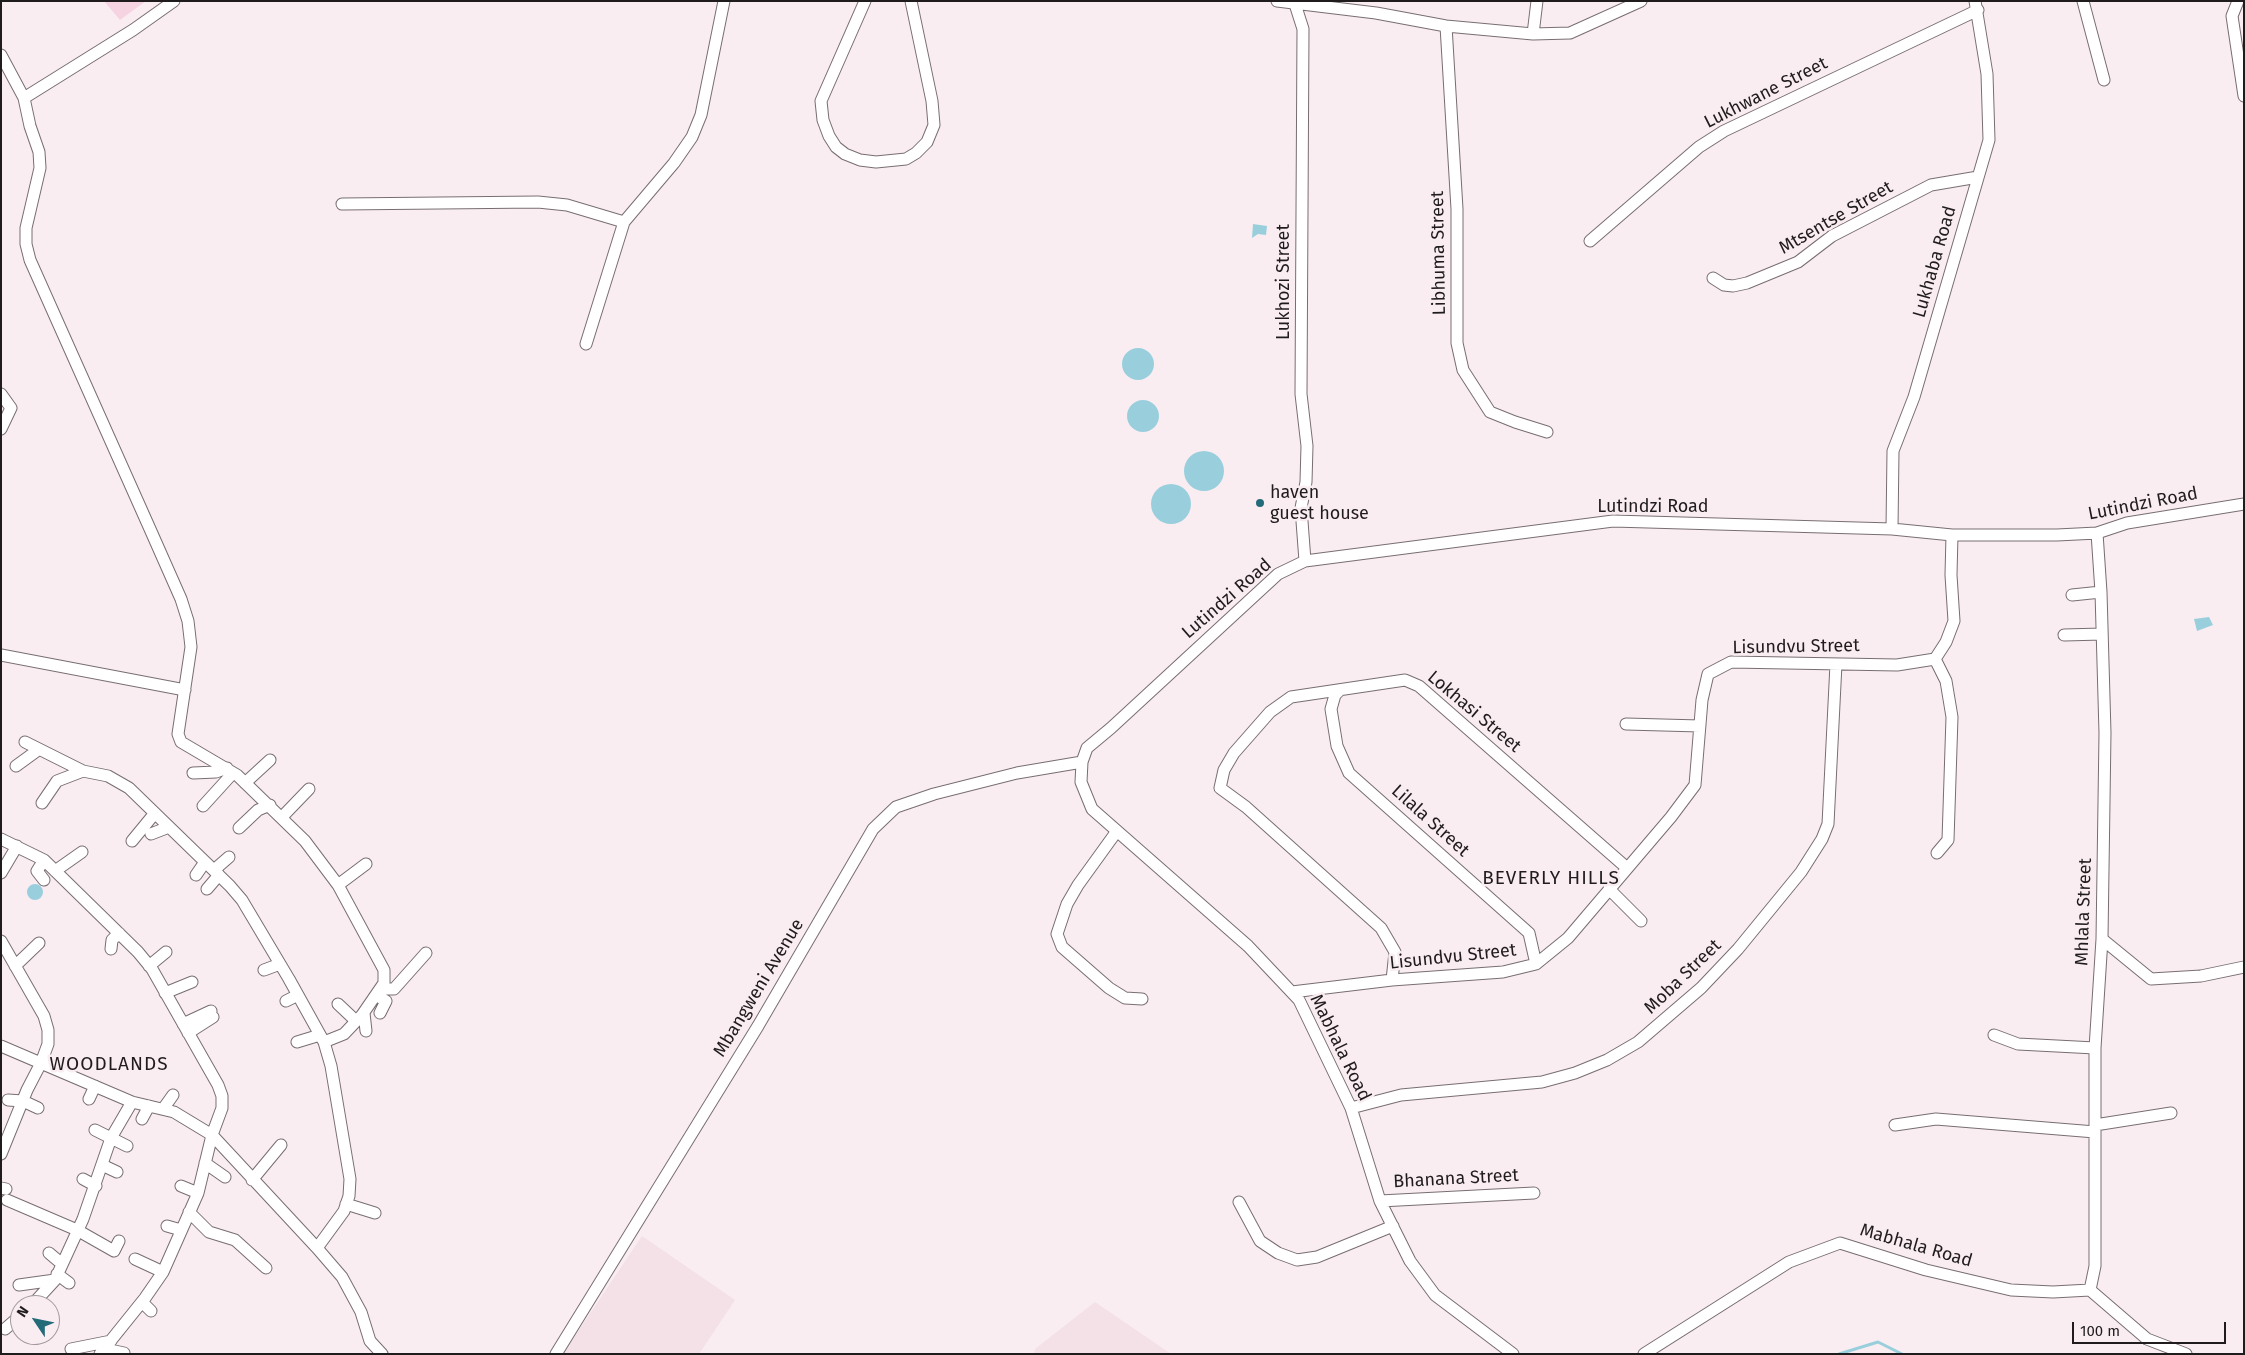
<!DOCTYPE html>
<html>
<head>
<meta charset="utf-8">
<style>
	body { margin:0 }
	#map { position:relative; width:2245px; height:1355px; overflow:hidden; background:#f9edf1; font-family:"Fira Sans",sans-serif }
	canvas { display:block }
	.frame { position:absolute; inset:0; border:2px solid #201c1e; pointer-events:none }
	.north { position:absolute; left:10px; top:1295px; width:50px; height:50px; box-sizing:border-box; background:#f9edf1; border:1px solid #a2999d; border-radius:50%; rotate:304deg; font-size:14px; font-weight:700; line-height:20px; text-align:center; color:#201c1e }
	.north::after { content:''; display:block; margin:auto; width:18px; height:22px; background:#246b79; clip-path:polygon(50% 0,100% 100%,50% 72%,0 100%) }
	.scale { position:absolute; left:2072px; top:1322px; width:154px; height:22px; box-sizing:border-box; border:2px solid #201c1e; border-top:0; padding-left:6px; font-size:15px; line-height:18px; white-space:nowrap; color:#201c1e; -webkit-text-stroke:4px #f9edf1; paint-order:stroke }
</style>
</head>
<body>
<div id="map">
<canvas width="2245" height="1355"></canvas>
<div class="frame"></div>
<div class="north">N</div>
<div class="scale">100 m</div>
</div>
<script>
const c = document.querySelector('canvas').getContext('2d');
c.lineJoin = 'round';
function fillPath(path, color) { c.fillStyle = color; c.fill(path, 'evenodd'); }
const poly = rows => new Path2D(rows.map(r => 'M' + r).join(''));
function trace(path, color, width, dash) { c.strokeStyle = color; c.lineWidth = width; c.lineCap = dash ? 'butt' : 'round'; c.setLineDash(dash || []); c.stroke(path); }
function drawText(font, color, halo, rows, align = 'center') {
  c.font = font + ' "Fira Sans",sans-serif'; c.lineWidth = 5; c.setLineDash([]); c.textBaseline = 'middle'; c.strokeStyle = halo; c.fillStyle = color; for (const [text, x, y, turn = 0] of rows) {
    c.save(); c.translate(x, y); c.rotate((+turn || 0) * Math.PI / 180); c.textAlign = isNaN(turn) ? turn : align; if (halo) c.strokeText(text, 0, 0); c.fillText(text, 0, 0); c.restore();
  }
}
fillPath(poly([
	[642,1236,735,1300,699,1354,563,1354],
	[1095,1302,1171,1354,1034,1354,1035,1349]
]), '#f4e0e7');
fillPath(poly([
	[104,1,146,1,120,20]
]), '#f6d3e1');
fillPath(poly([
	[1253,224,1267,226,1266,235,1258,234,1252,238],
	'1122 364a16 16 0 1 1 32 0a16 16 0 1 1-32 0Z',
	'1127 416a16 16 0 1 1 32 0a16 16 0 1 1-32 0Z',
	'1184 471a20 20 0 1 1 40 0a20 20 0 1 1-40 0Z',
	'1151 504a20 20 0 1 1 40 0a20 20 0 1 1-40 0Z',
	[2209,617,2213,625,2197,631,2194,619],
	'27 892a8 8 0 1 1 16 0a8 8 0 1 1-16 0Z'
]), '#99cfdc');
trace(poly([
	[1839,1354,1878,1342,1902,1354]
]), '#99cfdc', 3);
const minor = poly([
	[865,1,821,101,823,120,829,136,836,147,845,154,860,160,876,162,906,159,916,153,927,142,934,125,932,101,911,1],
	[1277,1,1376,13,1446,26,1533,34,1570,33,1641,1],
	[2083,1,2104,80],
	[2238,1,2232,16,2244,96],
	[1295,4,1303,29,1301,394,1307,446,1306,482,1301,508,1305,561],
	[1446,26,1457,209,1457,343,1463,370,1490,412,1515,422,1547,432],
	[1533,34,1537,1],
	[1,55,24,98,30,126,39,152,40,168,26,228,26,244,30,260,150,529,181,599,188,621,191,647,178,734,181,742,237,775,305,841,338,885,384,970,384,983,362,1015,344,1034,324,1042],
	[24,98,133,30,174,1],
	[342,204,538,202,567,205,624,222],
	[1590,241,1699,147,1724,131,1978,10],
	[1713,278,1724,285,1733,286,1747,283,1798,262,1832,236,1931,185,1978,177],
	[586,344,624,222,674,163,692,137,701,115,724,1],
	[1,394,11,408,1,429],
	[1892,529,1893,451,1914,397,1989,140,1987,74,1975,1],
	[2072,595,2101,592],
	[2064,635,2102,634],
	[1,655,185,690],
	[1935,659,1946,681,1952,717,1948,840,1937,853],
	[1339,691,1335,695,1331,709,1337,746,1349,773,1529,933,1536,964],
	[1626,724,1700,726],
	[25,742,83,771,108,776,129,788,230,886,242,900,289,979,324,1042,331,1066,350,1179,349,1196,344,1211,317,1248],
	[16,766,38,750],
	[193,773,216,772,227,768],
	[245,783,270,760],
	[42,803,57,781,83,771],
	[203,806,233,773],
	[282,817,309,789],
	[239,828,258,810,270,805],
	[1117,831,1078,885,1067,904,1057,934,1062,947,1109,988,1125,998,1142,999],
	[151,834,169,827],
	[1,839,44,860,138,952,152,969,218,1085,222,1096,222,1108,212,1135,198,1193,163,1272,145,1298,100,1354],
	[132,841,155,813],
	[214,870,229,857],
	[55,871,82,852],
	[1,873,17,846],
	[196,875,205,862],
	[44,880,37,871,44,860],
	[338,885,366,864],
	[207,889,219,875],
	[1609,889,1641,921],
	[2102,939,2151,979,2201,976,2244,967],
	[1,941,44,1016,48,1030,48,1044,41,1063,27,1090,1,1154],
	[111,949,112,940,119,933],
	[15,966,39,943],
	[149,966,166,952],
	[264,970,280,964],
	[1392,980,1395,952,1381,928,1246,807,1220,788,1224,770,1234,753,1270,712,1291,697,1405,680,1419,686,1627,868],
	[380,989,394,989,426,953],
	[1292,992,1392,980,1503,972,1536,964,1568,938,1671,817,1695,785,1702,700,1708,674,1731,662,1897,665,1935,659,1946,642,1954,621,1951,575,1952,535],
	[165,993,192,982],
	[376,995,386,1001,380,1013],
	[286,1001,298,995],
	[338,1004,356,1021],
	[364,1013,366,1031],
	[183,1024,211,1011],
	[188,1033,213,1017],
	[1994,1035,2018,1044,2095,1048],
	[297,1042,320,1035],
	[1,1046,132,1102,174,1112,212,1135,317,1248,342,1277,361,1312,370,1341,382,1354],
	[89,1099,95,1086],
	[8,1100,23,1101,38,1108],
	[1351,1108,1401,1095,1542,1082,1575,1073,1607,1060,1638,1042,1701,988,1738,949,1801,872,1822,839,1828,824,1836,664],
	[163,1109,173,1095],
	[142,1119,149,1106],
	[1895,1125,1936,1119,2095,1132],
	[2095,1125,2171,1113],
	[95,1130,127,1146],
	[205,1163,225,1177],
	[102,1165,117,1172],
	[83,1179,96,1186],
	[252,1180,281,1145],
	[181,1186,198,1193],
	[1,1188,6,1189],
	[7,1200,77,1230,114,1251,119,1241],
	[1380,1201,1534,1193],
	[1239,1202,1260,1241,1278,1253,1297,1260,1317,1257,1393,1226],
	[346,1204,375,1213],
	[189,1212,209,1232,235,1240,266,1268],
	[167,1226,181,1230],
	[49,1253,62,1264],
	[135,1259,163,1272],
	[57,1274,69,1283],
	[19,1285,55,1280],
	[2090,1290,2095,1266,2095,1048,2102,939,2105,733,2101,592,2097,533],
	[142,1302,151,1311],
	[32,1305,55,1280,83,1219,111,1138,132,1102],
	[5,1329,20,1316],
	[71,1349,111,1341],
	[105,1349,124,1353],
	[556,1354,758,1026,873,829,896,807,934,794,1017,773,1082,762],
	[1513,1354,1435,1295,1410,1261,1380,1201,1351,1108,1299,1000,1248,946,1092,809,1081,782,1082,762,1087,748,1111,728,1278,574,1305,561,1613,521,1892,529,1952,535,2057,535,2097,533,2127,523,2244,504],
	[1644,1354,1789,1262,1840,1243,1926,1270,2011,1290,2053,1292,2090,1290,2147,1339,2186,1354]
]);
trace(minor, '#786e71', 13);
trace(minor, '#fff', 11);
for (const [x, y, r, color] of [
	[1260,503,5,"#246b79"]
]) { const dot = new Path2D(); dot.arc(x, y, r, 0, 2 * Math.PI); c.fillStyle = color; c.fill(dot); trace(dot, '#f9edf1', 2); }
drawText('18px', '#201c1e', '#f9edf1', [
	["Lukhwane Street",1766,93,-27],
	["Mtsentse Street",1836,218,-30],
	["Libhuma Street",1439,253,-91],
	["Lukhaba Road",1935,262,-74],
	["Lukhozi Street",1284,282,-90],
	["Lutindzi Road",2143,504,-11],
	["Lutindzi Road",1653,507],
	["Lutindzi Road",1227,599,-41],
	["Lisundvu Street",1796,647,-1],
	["Lokhasi Street",1474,712,40],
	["Lilala Street",1430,821,42],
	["Mhlala Street",2084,912,-88],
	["Lisundvu Street",1453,957,-6],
	["Moba Street",1683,977,-44],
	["Mbangweni Avenue",759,988,-59],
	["Mabhala Road",1340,1048,64],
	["Bhanana Street",1456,1179,-3],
	["Mabhala Road",1916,1246,16]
]);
drawText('18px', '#201c1e', '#f9edf1', [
	["haven",1270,493],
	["guest house",1270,514]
], 'left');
c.letterSpacing = '1px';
drawText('19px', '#201c1e', '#f9edf1', [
	["BEVERLY HILLS",1551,879],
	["WOODLANDS",109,1065]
]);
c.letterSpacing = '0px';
</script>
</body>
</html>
